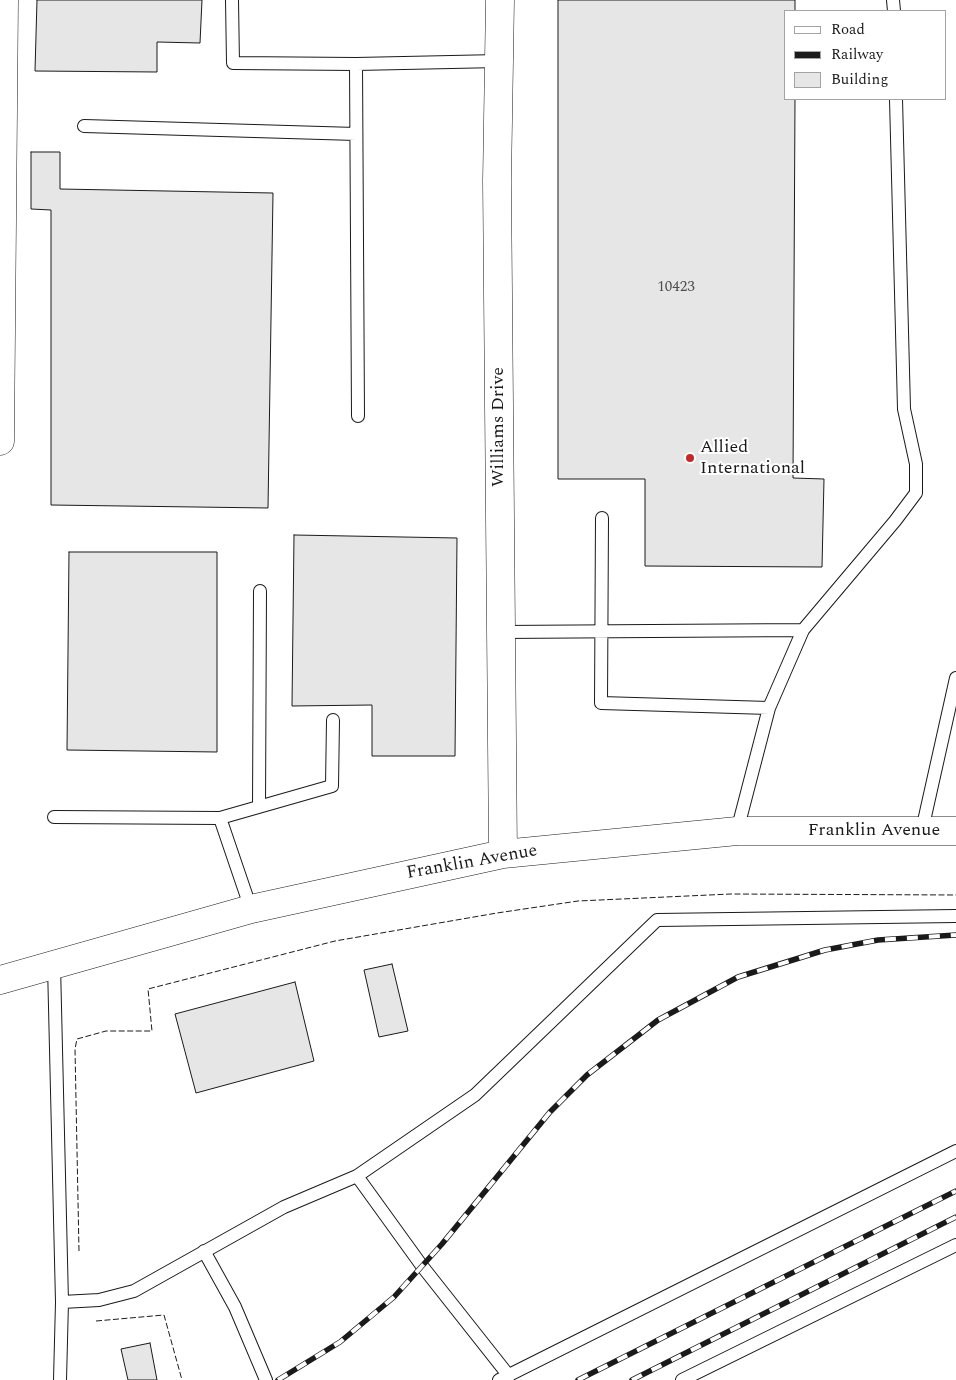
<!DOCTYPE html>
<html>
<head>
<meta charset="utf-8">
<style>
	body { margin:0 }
	#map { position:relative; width:956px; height:1380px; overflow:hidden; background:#fff; font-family:Spectral,serif }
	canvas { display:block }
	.legend { position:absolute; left:784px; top:10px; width:162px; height:90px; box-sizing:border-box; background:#fff; border:1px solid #a3a3a3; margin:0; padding:6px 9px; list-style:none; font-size:15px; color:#1a1a1a }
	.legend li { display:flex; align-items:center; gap:10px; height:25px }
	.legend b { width:25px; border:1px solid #a3a3a3 }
</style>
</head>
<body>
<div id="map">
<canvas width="956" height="1380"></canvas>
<ul class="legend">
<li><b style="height:6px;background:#fff"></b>Road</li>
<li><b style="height:6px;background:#1a1a1a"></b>Railway</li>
<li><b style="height:14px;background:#e6e6e6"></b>Building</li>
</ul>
</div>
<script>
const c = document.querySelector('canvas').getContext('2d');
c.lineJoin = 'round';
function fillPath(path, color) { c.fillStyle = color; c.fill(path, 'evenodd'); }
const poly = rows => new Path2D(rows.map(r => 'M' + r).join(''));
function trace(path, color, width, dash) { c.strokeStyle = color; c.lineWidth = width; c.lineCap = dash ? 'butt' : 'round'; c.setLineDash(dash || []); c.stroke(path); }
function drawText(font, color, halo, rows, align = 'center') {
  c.font = font + ' Spectral,serif'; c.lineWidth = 4; c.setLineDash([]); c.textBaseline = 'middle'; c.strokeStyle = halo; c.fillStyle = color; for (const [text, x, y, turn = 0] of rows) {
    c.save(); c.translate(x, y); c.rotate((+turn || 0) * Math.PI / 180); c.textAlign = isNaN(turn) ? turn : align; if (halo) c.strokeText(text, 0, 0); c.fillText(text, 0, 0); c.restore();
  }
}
const building = poly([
	[37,0,202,0,200,43,157,42,157,72,35,71,37,0],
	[558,0,795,0,795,11,785,11,785,99,795,99,793,478,824,479,822,567,645,566,645,479,558,479,558,0],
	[31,152,60,152,60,189,273,193,268,508,51,505,51,210,31,209,31,152],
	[294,535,457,538,455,756,372,756,372,705,292,706,294,535],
	[69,552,217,552,217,752,67,750,69,552],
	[392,964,408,1031,379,1037,364,970,392,964],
	[295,982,314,1061,196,1093,175,1014,295,982],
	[150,1343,157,1380,128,1380,121,1349,150,1343]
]);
fillPath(building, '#e6e6e6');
trace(building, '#1a1a1a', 1);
const lane = poly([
	[232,0,233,63,356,64],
	[893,0,894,11],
	[84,126,356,134],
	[358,416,356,64,499,61],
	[602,518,601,703,769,708],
	[501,632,803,630],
	[259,807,260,591],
	[54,817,220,818],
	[922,830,956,678],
	[737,831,769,708,803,630,895,521,916,493,916,464,904,409,896,99],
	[251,909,220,818,332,786,333,720],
	[54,965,62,1302,60,1380],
	[357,1176,422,1266,509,1376],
	[204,1251,235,1307,266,1380],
	[62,1302,99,1300,134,1291,284,1207,357,1176,475,1095,657,920,956,916],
	[499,1380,956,1151],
	[682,1380,956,1245]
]);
const secondary = poly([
	[500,0,497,181,503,854],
	[0,980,251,909,503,854,737,831,956,831]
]);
const primary = poly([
	[0,441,4,0]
]);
trace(lane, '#1a1a1a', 14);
trace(secondary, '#1a1a1a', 29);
trace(primary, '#1a1a1a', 29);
trace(lane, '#fff', 12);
trace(secondary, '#fff', 28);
trace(primary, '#fff', 28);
const rail = poly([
	[278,1380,340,1342,394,1297,442,1244,550,1112,587,1075,658,1020,738,977,825,950,878,940,956,935],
	[578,1380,956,1191],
	[632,1380,956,1217]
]);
trace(rail, '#1a1a1a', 5.5);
trace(rail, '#fff', 4, [11]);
trace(poly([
	[79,1251,75,1049,77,1039,106,1031,152,1031,148,989,335,941,497,913,578,901,731,894,956,895],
	[96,1321,164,1315,182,1380]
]), '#1a1a1a', 1, [6, 2.5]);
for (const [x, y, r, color] of [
	[690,458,5,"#c62828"]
]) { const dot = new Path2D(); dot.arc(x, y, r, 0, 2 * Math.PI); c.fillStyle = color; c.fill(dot); trace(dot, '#fff', 2); }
drawText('15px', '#4d4d4d', null, [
	["10423",676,288]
]);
drawText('18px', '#1a1a1a', '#fff', [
	["Williams Drive",499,427,-90],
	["Franklin Avenue",874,831],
	["Franklin Avenue",472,863,-10]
]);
drawText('18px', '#1a1a1a', '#fff', [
	["Allied",700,448],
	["International",700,469]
], 'left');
</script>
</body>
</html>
